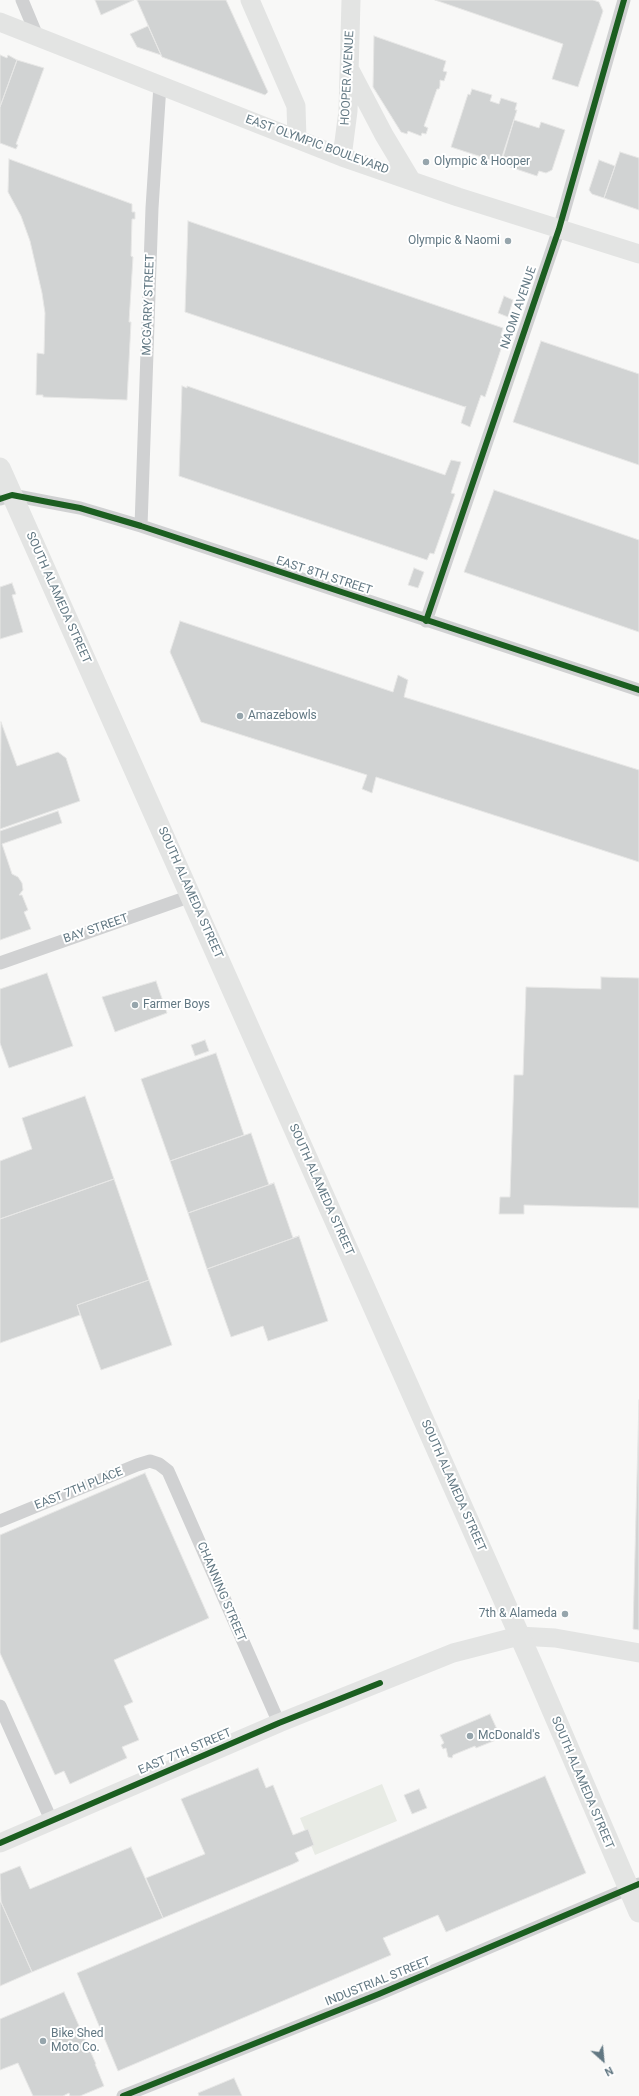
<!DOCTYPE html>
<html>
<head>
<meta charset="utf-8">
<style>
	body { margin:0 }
	#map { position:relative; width:639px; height:2096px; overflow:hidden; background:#f8f8f7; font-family:Roboto,sans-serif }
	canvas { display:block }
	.north { position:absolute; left:583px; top:2040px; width:40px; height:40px; -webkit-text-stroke:3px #fff; paint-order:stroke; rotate:153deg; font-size:11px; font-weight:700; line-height:16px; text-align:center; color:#627883 }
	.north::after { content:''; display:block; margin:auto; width:14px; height:18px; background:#627883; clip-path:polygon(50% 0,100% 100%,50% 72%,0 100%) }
</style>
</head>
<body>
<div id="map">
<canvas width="639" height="2096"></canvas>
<div class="north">N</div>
</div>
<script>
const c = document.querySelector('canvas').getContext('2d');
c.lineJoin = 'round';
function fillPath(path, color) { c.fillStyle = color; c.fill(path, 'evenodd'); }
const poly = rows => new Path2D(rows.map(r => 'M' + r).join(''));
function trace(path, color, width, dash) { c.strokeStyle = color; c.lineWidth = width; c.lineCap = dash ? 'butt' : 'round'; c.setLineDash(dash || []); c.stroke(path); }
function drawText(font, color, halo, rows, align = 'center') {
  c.font = font + ' Roboto,sans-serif'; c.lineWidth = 4; c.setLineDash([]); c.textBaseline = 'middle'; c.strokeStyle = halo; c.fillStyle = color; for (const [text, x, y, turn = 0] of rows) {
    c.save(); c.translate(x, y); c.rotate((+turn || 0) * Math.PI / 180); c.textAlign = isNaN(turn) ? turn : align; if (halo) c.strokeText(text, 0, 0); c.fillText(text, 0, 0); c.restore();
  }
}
fillPath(poly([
	[382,1784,397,1821,315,1855,300,1818]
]), '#e8ebe5');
const building = poly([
	[95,0,134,0,101,15,95,0],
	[137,0,226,0,268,92,265,95,162,57,137,0],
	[435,0,593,0,599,2,603,11,578,87,552,79,563,44,435,0],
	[148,26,161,55,137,47,130,34,148,26],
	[374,36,446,61,443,71,447,72,444,81,440,80,440,86,439,89,437,89,424,126,428,128,426,134,422,133,421,136,408,131,407,134,401,132,373,87,374,36],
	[0,55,7,58,8,55,17,60,0,107,0,55],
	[17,60,44,68,16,144,18,145,16,149,0,143,0,107,17,60],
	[472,89,492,95,490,101,499,104,501,98,517,103,515,110,517,110,500,163,451,147,468,94,470,95,472,89],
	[514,120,539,128,541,122,565,130,552,170,546,173,539,171,537,176,501,164,514,120],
	[620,152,639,158,639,210,604,198,620,152],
	[9,159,132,204,132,212,135,212,135,219,132,219,131,256,133,257,129,322,131,322,127,400,43,397,43,395,36,395,37,353,44,354,45,313,42,293,30,241,21,216,8,192,9,159],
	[599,160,615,166,604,198,592,194,589,190,599,160],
	[188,221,503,328,501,335,505,337,485,397,481,395,470,427,461,423,466,406,465,407,185,312,188,221],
	[504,296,513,300,508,317,498,313,504,296],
	[541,341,639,374,639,465,513,422,541,341],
	[182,386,187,388,187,386,445,475,451,460,461,462,451,493,455,494,434,554,430,553,427,560,179,476,182,386],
	[494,490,639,540,639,632,464,572,494,490],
	[414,568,424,572,418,588,408,585,414,568],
	[12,583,16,594,12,595,23,632,0,639,0,587,12,583],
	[180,621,393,692,398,675,408,680,404,697,639,770,639,862,376,777,372,793,362,789,367,775,201,722,170,652,180,621],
	[1,722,17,766,58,752,66,758,80,801,0,829,1,722],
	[58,811,62,823,2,844,12,874,18,877,22,883,23,890,19,895,22,895,28,910,24,912,31,929,0,940,0,831,58,811],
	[47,973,73,1046,9,1068,0,1043,0,989,47,973],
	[601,977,639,978,639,1208,524,1205,524,1214,499,1214,500,1197,510,1197,514,1075,523,1075,526,987,601,989,601,977],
	[156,981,167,1013,115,1032,102,997,156,981],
	[205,1040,209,1051,195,1056,191,1045,205,1040],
	[216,1053,244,1135,170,1161,141,1079,216,1053],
	[85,1096,114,1179,0,1219,0,1161,32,1149,22,1118,85,1096],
	[251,1133,269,1185,274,1183,188,1213,170,1161,251,1133],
	[114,1179,149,1280,77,1305,80,1315,0,1343,0,1219,114,1179],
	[274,1183,293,1238,299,1236,207,1269,188,1213,274,1183],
	[299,1236,328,1321,268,1341,263,1326,231,1337,207,1269,299,1236],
	[149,1280,172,1345,101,1370,77,1305,149,1280],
	[639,1400,639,1630,633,1629,639,1400],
	[145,1473,209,1618,114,1660,133,1702,124,1706,139,1740,122,1747,127,1758,70,1784,64,1771,55,1775,0,1653,0,1535,145,1473],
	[490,1714,501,1738,476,1748,475,1746,453,1755,452,1758,448,1757,446,1748,443,1749,441,1745,444,1743,440,1735,490,1714],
	[258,1768,266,1788,273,1785,293,1835,308,1829,314,1845,295,1853,299,1861,293,1864,163,1918,146,1878,205,1854,181,1799,258,1768],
	[545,1776,586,1873,446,1932,438,1915,383,1938,391,1955,118,2071,77,1973,545,1776],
	[419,1789,427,1808,412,1814,404,1795,419,1789],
	[131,1847,163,1918,32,1972,1,1902,0,1874,20,1866,30,1889,131,1847],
	[1,1902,32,1972,0,1986,0,1903,1,1902],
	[64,1992,96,2064,95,2064,104,2086,80,2096,70,2096,69,2093,63,2096,33,2096,18,2063,0,2070,0,2019,64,1992],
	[234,2078,242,2096,199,2096,198,2093,234,2078]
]);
fillPath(building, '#d1d3d3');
trace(building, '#e7e7e6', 1);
trace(poly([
	[22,0,37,36],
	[0,499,12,495,48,502,80,508,141,526,639,690],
	[141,526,152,208,160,85],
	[426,621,559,229,624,0],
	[0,963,191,896],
	[0,1521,137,1465,150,1461,159,1464,168,1471,172,1480,279,1723],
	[0,1706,52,1822],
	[123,2096,379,1994,639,1884]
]), '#d0d1d2', 13);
trace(poly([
	[250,0,296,106,297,139],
	[0,22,342,157,458,197,639,254],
	[351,72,384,135,411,180],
	[342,157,348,111,351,0],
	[0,1843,279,1723,453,1653,519,1636,555,1638,639,1653]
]), '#e3e4e3', 19);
trace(poly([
	[0,468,534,1668,639,1912]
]), '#e3e4e3', 21);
trace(poly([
	[0,499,12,495,48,502,80,508,141,526,639,690],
	[426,621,559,229,624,0],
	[0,1843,279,1723,380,1683],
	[123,2096,379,1994,639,1884]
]), '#1b5e20', 6);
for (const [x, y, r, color] of [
	[426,162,4,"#96a5ac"],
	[508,241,4,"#96a5ac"],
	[240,716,4,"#96a5ac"],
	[135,1005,4,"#96a5ac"],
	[565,1614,4,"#96a5ac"],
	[470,1736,4,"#96a5ac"],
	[43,2041,4,"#96a5ac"]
]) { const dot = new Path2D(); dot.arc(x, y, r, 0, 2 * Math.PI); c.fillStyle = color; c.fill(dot); trace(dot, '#fff', 1.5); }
drawText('12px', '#627883', '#fff', [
	["HOOPER AVENUE",348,78,-87],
	["EAST OLYMPIC BOULEVARD",317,145,20],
	["MCGARRY STREET",149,305,-88],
	["NAOMI AVENUE",519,308,-71],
	["EAST 8TH STREET",324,576,18],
	["SOUTH ALAMEDA STREET",58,598,66],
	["SOUTH ALAMEDA STREET",190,893,66],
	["BAY STREET",96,929,-19],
	["SOUTH ALAMEDA STREET",321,1190,66],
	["SOUTH ALAMEDA STREET",453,1486,66],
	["EAST 7TH PLACE",79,1489,-22],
	["CHANNING STREET",221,1592,67],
	["EAST 7TH STREET",185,1752,-23],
	["SOUTH ALAMEDA STREET",582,1783,67],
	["INDUSTRIAL STREET",378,1982,-22]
]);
drawText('12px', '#627883', '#fff', [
	["Olympic & Hooper",434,162],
	["Olympic & Naomi",500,241,"right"],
	["Amazebowls",248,716],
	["Farmer Boys",143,1005],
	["7th & Alameda",557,1614,"right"],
	["McDonald's",478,1736],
	["Bike Shed",51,2034],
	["Moto Co.",51,2048]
], 'left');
</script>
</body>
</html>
